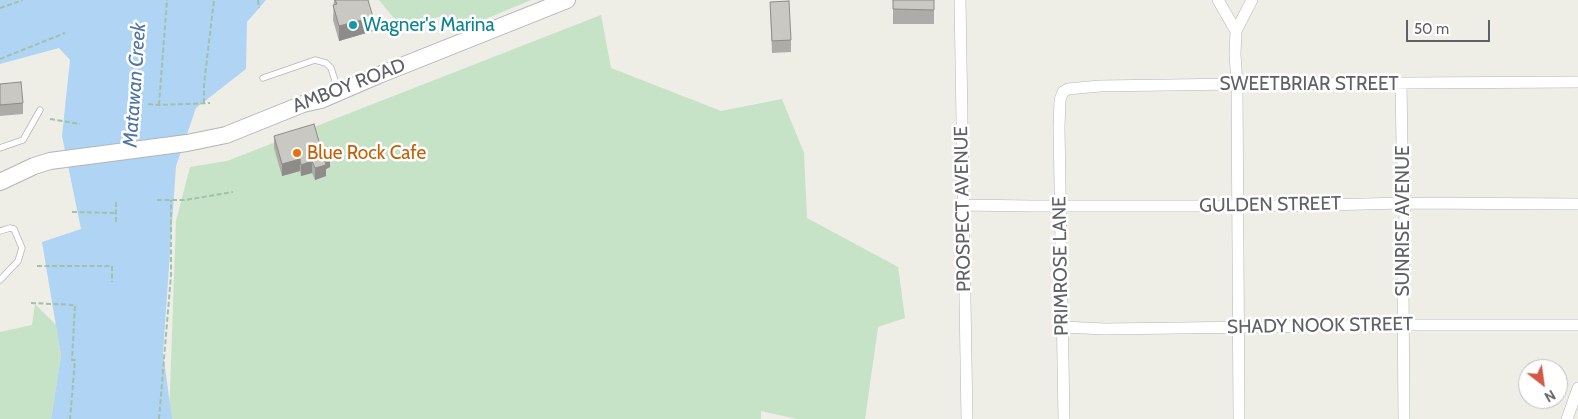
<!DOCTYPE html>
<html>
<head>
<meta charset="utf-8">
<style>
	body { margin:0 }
	#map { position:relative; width:1578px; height:419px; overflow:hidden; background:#eeede6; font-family:Cabin,sans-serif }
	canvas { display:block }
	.north { position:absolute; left:1518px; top:359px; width:50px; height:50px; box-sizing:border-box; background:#fff; border:1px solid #bfc0c1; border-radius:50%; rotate:150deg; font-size:14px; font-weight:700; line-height:20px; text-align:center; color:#5e6165 }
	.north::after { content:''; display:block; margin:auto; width:18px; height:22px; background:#d35847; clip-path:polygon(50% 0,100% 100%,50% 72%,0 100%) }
	.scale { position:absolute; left:1406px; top:20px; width:84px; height:22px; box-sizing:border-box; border:2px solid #5e6165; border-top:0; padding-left:6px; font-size:15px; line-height:18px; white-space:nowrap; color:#5e6165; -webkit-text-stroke:4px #fff; paint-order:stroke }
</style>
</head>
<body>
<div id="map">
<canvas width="1578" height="419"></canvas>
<div class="north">N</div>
<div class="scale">50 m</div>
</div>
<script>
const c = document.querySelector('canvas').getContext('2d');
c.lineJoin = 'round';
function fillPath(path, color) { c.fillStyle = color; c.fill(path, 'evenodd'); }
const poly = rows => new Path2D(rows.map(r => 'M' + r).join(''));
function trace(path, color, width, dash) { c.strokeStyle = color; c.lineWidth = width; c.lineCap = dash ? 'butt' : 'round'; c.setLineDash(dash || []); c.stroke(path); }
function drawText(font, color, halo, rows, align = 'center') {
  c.font = font + ' Cabin,sans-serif'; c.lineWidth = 5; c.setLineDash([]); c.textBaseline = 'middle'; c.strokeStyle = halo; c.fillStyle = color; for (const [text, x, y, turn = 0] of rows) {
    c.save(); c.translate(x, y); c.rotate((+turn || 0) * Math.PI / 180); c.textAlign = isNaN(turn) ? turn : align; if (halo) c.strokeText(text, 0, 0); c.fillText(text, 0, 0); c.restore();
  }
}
fillPath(poly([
	[379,0,531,0,452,33,446,15,401,27],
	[601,15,611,68,721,111,782,99,804,153,807,218,898,267,905,318,878,327,865,419,797,419,761,411,761,419,169,419,176,221,190,167,227,161],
	[35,304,56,325,61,356,51,419,0,419,0,332,32,325]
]), '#c6e2c7');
fillPath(poly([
	[0,0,266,0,247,22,246,69,196,108,176,166,163,353,172,419,51,419,61,356,42,242,81,229,62,136,70,60,59,48,0,64]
]), '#b0d4f4');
const service = poly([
	[263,78,315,60,326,63,331,68,338,90],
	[0,148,23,140,40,110],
	[0,231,10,228,14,229,22,248,18,261,0,280]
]);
const minor = poly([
	[960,0,967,419],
	[1218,0,1236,31],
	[1401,83,1402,146,1405,209,1403,285,1404,419],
	[962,205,1031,206,1283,206,1405,203,1578,204],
	[1063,327,1105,329,1404,325,1578,325],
	[1064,419,1059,127,1060,100,1063,92,1068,89,1100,86,1237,84,1578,82],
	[1239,419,1237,84,1235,54,1236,31,1252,0],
	[1567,419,1578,388]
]);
const secondary = poly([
	[0,182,34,166,50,161,187,143,226,135,303,104,321,100,379,75,567,0]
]);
trace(service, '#b3b6b9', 7);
trace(minor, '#b3b6b9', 12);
trace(secondary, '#b3b5b9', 18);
trace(poly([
	[258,0,259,8],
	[0,8,23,0],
	[0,59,65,33],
	[204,103,204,84,214,0],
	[148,104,159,105,210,103],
	[159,105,167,0],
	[50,119,80,124],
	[157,200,185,200,233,192],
	[116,202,116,224],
	[72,212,116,213],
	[37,266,112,266,112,282],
	[31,303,75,305,72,360,75,360,70,419],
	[159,419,171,275,171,200]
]), '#a0c2ac', 2, [5, 2.5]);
trace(service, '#fff', 5.5);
trace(minor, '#fff', 11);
trace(secondary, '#fff', 16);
fillPath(poly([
	[334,0,368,0,373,31,339,41,333,20],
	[893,0,934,0,934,24,893,24],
	[770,2,791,40,791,52,772,53],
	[0,84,23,103,23,114,0,116],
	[274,136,321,149,330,167,326,169,326,176,315,180,312,173,301,176,300,171,282,176,274,148]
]), '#aeaca8');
fillPath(poly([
	[373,17,373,31,339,41,339,26],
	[330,156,330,167,326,169,326,176,315,180,315,168,324,158],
	[300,159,300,171,282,176,282,164],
	[312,161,312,173,301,176,301,165]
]), '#8d8c88');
const building = poly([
	[335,0,368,0,373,17,339,26,333,5,337,4,335,0],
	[893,0,934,0,934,10,893,9,893,0],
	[789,1,791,40,772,41,770,2,789,1],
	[21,82,23,103,0,105,0,84,21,82],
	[314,124,321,149,328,147,330,156,324,158,326,165,315,168,312,161,301,165,300,159,282,164,274,136,314,124]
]);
fillPath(building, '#cac8c3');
trace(building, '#8d8c88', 1);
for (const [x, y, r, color] of [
	[353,25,5,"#0f9aa8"],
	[297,153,5,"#e8710a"]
]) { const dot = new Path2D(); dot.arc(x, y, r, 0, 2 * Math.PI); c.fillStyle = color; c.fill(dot); trace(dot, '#fff', 2); }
drawText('19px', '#0d838f', '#fff', [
	["Wagner's Marina",363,25]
], 'left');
drawText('19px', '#5e6165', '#fff', [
	["SWEETBRIAR STREET",1309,84],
	["AMBOY ROAD",349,86,-21],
	["GULDEN STREET",1270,205,-1],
	["PROSPECT AVENUE",963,209,-91],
	["SUNRISE AVENUE",1403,221,-90],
	["PRIMROSE LANE",1061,266,-91],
	["SHADY NOOK STREET",1320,326,-1]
]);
drawText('19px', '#c56008', '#fff', [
	["Blue Rock Cafe",307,153]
], 'left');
drawText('italic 20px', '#4f75a5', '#fff', [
	["Matawan Creek",135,85,-86]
]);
</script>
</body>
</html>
